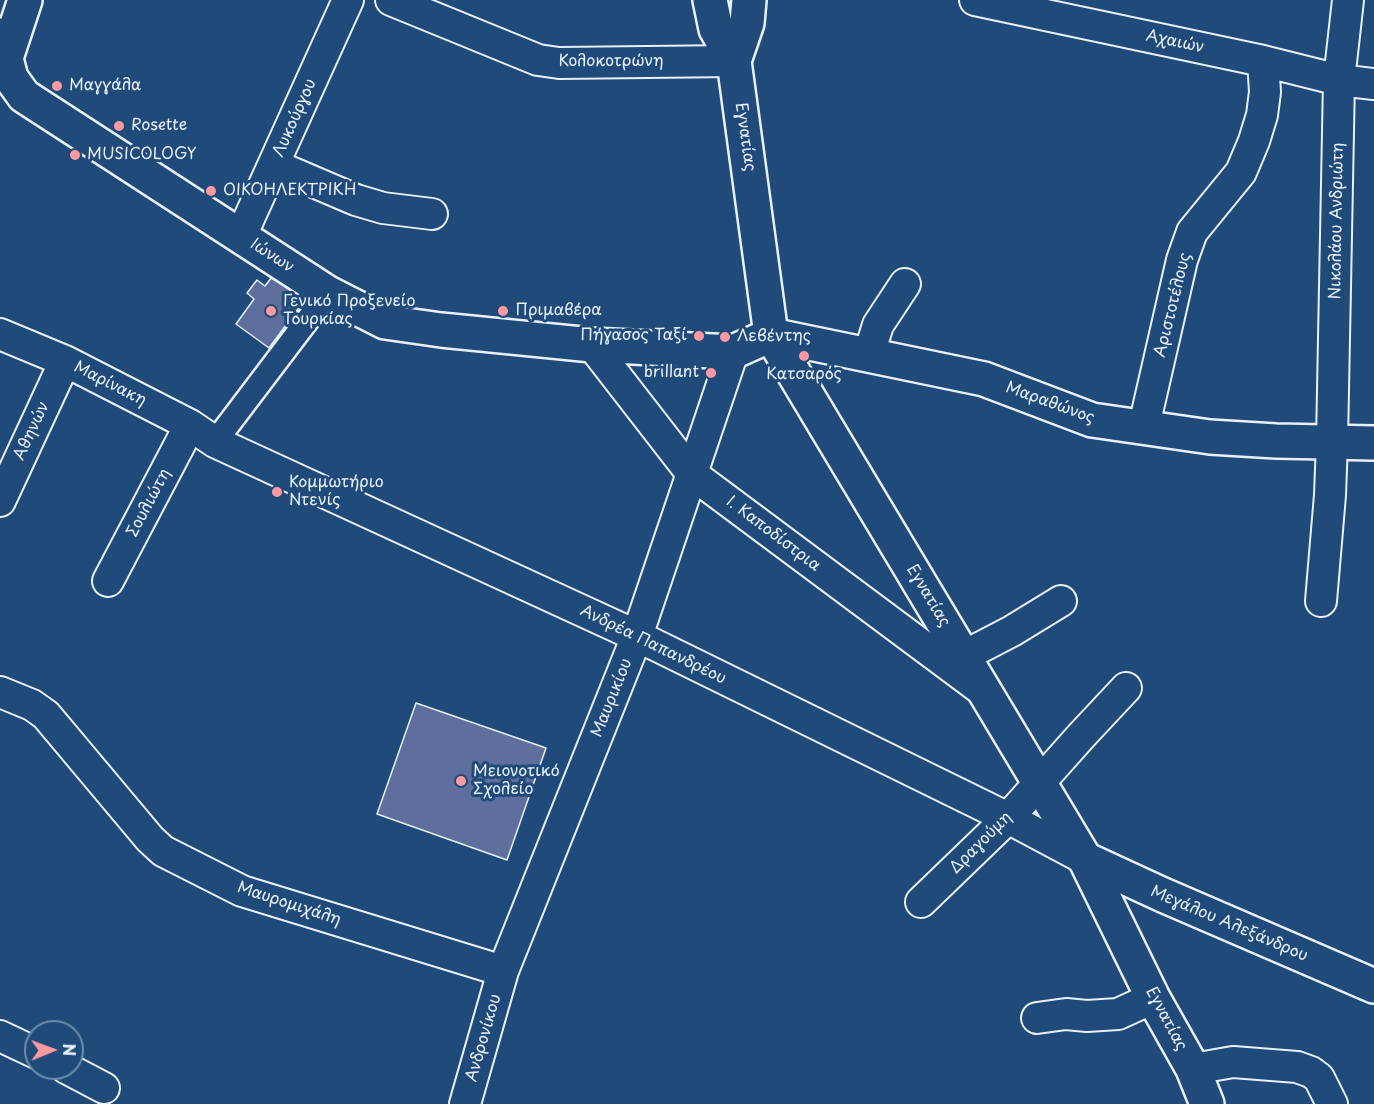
<!DOCTYPE html>
<html>
<head>
<meta charset="utf-8">
<style>
	body { margin:0 }
	#map { position:relative; width:1374px; height:1104px; overflow:hidden; background:#1f4a7a; font-family:"Playpen Sans",sans-serif }
	canvas { display:block }
	.north { position:absolute; left:24px; top:1020px; width:60px; height:60px; box-sizing:border-box; background:#1f4a7a; border:2px solid #6f8dac; border-radius:50%; rotate:89deg; font-size:16px; font-weight:700; line-height:24px; text-align:center; color:#e8f1f8 }
	.north::after { content:''; display:block; margin:auto; width:21px; height:27px; background:#ff9aa2; clip-path:polygon(50% 0,100% 100%,50% 72%,0 100%) }
</style>
</head>
<body>
<div id="map">
<canvas width="1374" height="1104"></canvas>
<div class="north">N</div>
</div>
<script>
const c = document.querySelector('canvas').getContext('2d');
c.lineJoin = 'round';
function fillPath(path, color) { c.fillStyle = color; c.fill(path, 'evenodd'); }
const poly = rows => new Path2D(rows.map(r => 'M' + r).join(''));
function trace(path, color, width, dash) { c.strokeStyle = color; c.lineWidth = width; c.lineCap = dash ? 'butt' : 'round'; c.setLineDash(dash || []); c.stroke(path); }
function drawText(font, color, halo, rows, align = 'center') {
  c.font = font + ' "Playpen Sans",sans-serif'; c.lineWidth = 6; c.setLineDash([]); c.textBaseline = 'middle'; c.strokeStyle = halo; c.fillStyle = color; for (const [text, x, y, turn = 0] of rows) {
    c.save(); c.translate(x, y); c.rotate((+turn || 0) * Math.PI / 180); c.textAlign = isNaN(turn) ? turn : align; if (halo) c.strokeText(text, 0, 0); c.fillText(text, 0, 0); c.restore();
  }
}
const building = poly([
	[275,273,307,297,269,348,236,324,254,299,247,293,257,280,265,286,275,273],
	[416,703,546,748,507,860,377,814,416,703]
]);
fillPath(building, '#5f6f9d');
trace(building, '#e8f1f8', 1.5);
const pedestrian = poly([
	[215,442,328,293]
]);
const minor = poly([
	[391,0,538,60,559,63,734,61],
	[975,0,1263,61,1339,80,1374,84],
	[274,165,356,200,383,208,432,214],
	[241,236,348,0],
	[0,334,65,361,190,425,215,442,637,636,1008,818,1085,859],
	[592,345,692,474,982,690],
	[869,354,878,325,905,284],
	[1144,426,1182,260,1192,232,1241,172,1254,141,1262,115,1265,92,1263,61],
	[0,501,65,361],
	[108,581,190,425],
	[1321,601,1330,495,1332,442,1339,80,1348,0],
	[964,656,1012,631,1061,601],
	[0,692,32,705,46,715,150,839,163,851,242,891,503,971],
	[921,902,1008,818,1082,735,1126,688],
	[1037,1018,1066,1014,1087,1016,1118,1014,1153,998],
	[0,1036,36,1053],
	[66,1068,104,1088],
	[1193,1069,1233,1062,1297,1067,1311,1072,1319,1078,1332,1104],
	[465,1104,503,971,637,636,733,352]
]);
const tertiary = poly([
	[0,35,11,78,24,96,328,293,385,322,441,330,592,345,733,352,771,335,984,379,1092,420,1210,437,1276,441,1374,443],
	[4,64,25,0],
	[1085,859,1163,895,1374,986]
]);
const secondary = poly([
	[710,0,716,29,734,61,771,335,1085,859,1153,998,1193,1069,1207,1104],
	[734,61,747,23,749,0]
]);
trace(pedestrian, '#e8f1f8', 27);
trace(minor, '#e8f1f8', 34);
trace(tertiary, '#e8f1f8', 38);
trace(secondary, '#e8f1f8', 38);
trace(pedestrian, '#1f4a7a', 22);
trace(minor, '#1f4a7a', 30);
trace(tertiary, '#1f4a7a', 33);
trace(secondary, '#1f4a7a', 33);
for (const [x, y, r, color] of [
	[57,86,6,"#ff9aa2"],
	[119,126,6,"#ff9aa2"],
	[75,155,6,"#ff9aa2"],
	[211,191,6,"#ff9aa2"],
	[271,311,6,"#ff9aa2"],
	[503,311,6,"#ff9aa2"],
	[699,336,6,"#ff9aa2"],
	[725,337,6,"#ff9aa2"],
	[804,356,6,"#ff9aa2"],
	[711,373,6,"#ff9aa2"],
	[277,492,6,"#ff9aa2"],
	[461,781,6,"#ff9aa2"]
]) { const dot = new Path2D(); dot.arc(x, y, r, 0, 2 * Math.PI); c.fillStyle = color; c.fill(dot); trace(dot, '#1f4a7a', 2); }
drawText('16px', '#e8f1f8', '#1f4a7a', [
	["Αχαιών",1175,42,12],
	["Κολοκοτρώνη",611,62],
	["Λυκούργου",295,118,-66],
	["Εγνατίας",745,137,82],
	["Νικολάου Ανδριώτη",1337,221,-89],
	["Ιώνων",272,256,33],
	["Αριστοτέλους",1173,305,-76],
	["Μαρίνακη",110,384,27],
	["Μαραθώνος",1050,403,20],
	["Αθηνών",32,431,-65],
	["Σουλιώτη",149,503,-62],
	["Ι. Καποδίστρια",773,534,37],
	["Εγνατίας",928,596,59],
	["Ανδρέα Παπανδρέου",653,645,26],
	["Μαυρικίου",612,698,-68],
	["Δραγούμη",981,843,-45],
	["Μαυρομιχάλη",289,904,18],
	["Μεγάλου Αλεξάνδρου",1229,924,23],
	["Εγνατίας",1166,1019,62],
	["Ανδρονίκου",484,1038,-74]
]);
drawText('16px', '#e8f1f8', '#1f4a7a', [
	["Μαγγάλα",69,86],
	["Rosette",131,126],
	["MUSICOLOGY",87,155],
	["ΟΙΚΟΗΛΕΚΤΡΙΚΗ",223,191],
	["Γενικό Προξενείο",283,302],
	["Τουρκίας",283,320],
	["Πριμαβέρα",515,311],
	["Πήγασος Ταξί",687,336,"right"],
	["Λεβέντης",737,337],
	["brillant",699,373,"right"],
	["Κατσαρός",804,375,"center"],
	["Κομμωτήριο",289,483],
	["Ντενίς",289,501],
	["Μειονοτικό",473,772],
	["Σχολείο",473,790]
], 'left');
</script>
</body>
</html>
